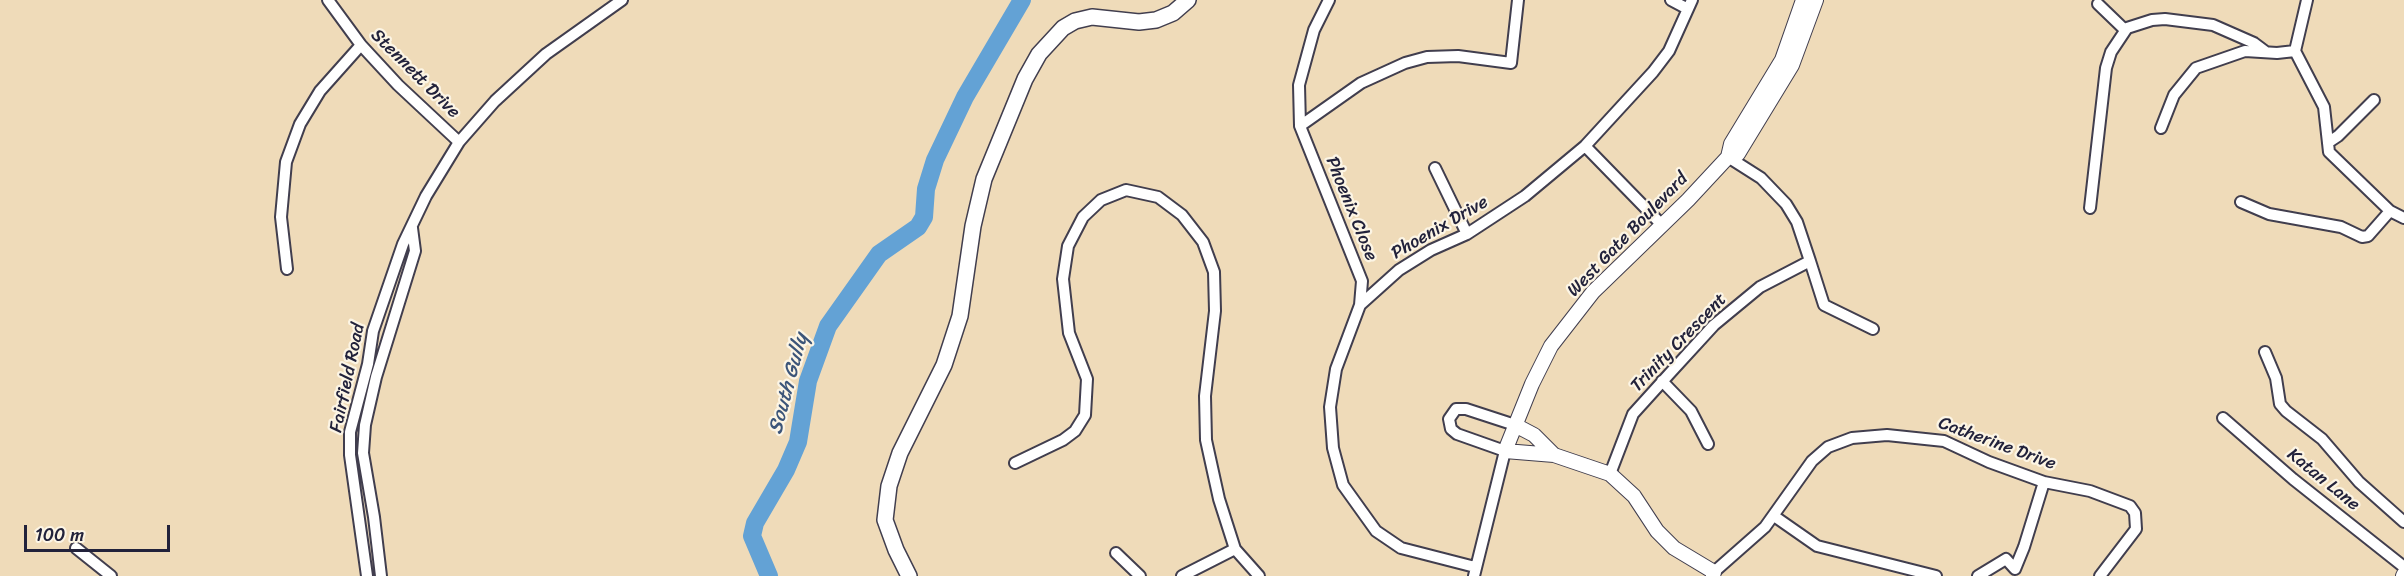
<!DOCTYPE html>
<html>
<head>
<meta charset="utf-8">
<style>
	body { margin:0 }
	#map { position:relative; width:2404px; height:576px; overflow:hidden; background:#efdbb9; font-family:Sriracha,sans-serif }
	canvas { display:block }
	.scale { position:absolute; left:24px; top:525px; width:146px; height:27px; box-sizing:border-box; border:3px solid #22223b; border-top:0; padding-left:8px; font-size:18px; line-height:21px; white-space:nowrap; color:#22223b; -webkit-text-stroke:4px #fcf5e5; paint-order:stroke }
</style>
</head>
<body>
<div id="map">
<canvas width="2404" height="576"></canvas>
<div class="scale">100 m</div>
</div>
<script>
const c = document.querySelector('canvas').getContext('2d');
c.lineJoin = 'round';
const poly = rows => new Path2D(rows.map(r => 'M' + r).join(''));
function trace(path, color, width, dash) { c.strokeStyle = color; c.lineWidth = width; c.lineCap = dash ? 'butt' : 'round'; c.setLineDash(dash || []); c.stroke(path); }
function drawText(font, color, halo, rows, align = 'center') {
  c.font = font + ' Sriracha,sans-serif'; c.lineWidth = 4.5; c.setLineDash([]); c.textBaseline = 'middle'; c.strokeStyle = halo; c.fillStyle = color; for (const [text, x, y, turn = 0] of rows) {
    c.save(); c.translate(x, y); c.rotate((+turn || 0) * Math.PI / 180); c.textAlign = isNaN(turn) ? turn : align; if (halo) c.strokeText(text, 0, 0); c.fillText(text, 0, 0); c.restore();
  }
}
trace(poly([
	[769,576,752,536,755,523,786,470,798,442,808,381,828,326,879,254,918,227,924,217,926,189,935,160,965,97,1022,0]
]), '#63a2d5', 18);
const minor = poly([
	[328,0,361,45,398,85,459,142],
	[1329,0,1314,30,1299,85,1300,126,1362,281,1360,305],
	[1671,0,1688,9],
	[2307,0,2295,51,2324,107,2329,152,2390,211,2404,218],
	[2098,4,2125,30],
	[1300,126,1361,83,1405,63,1427,57,1458,56,1511,63,1518,0],
	[2161,128,2174,95,2196,68,2245,51,2277,53,2295,51],
	[2329,142,2338,136,2374,100],
	[1585,146,1662,225],
	[1435,168,1467,234],
	[2241,202,2269,214,2341,227,2362,237,2368,236,2390,211],
	[2090,208,2106,68,2111,52,2127,28,2152,20,2165,19,2213,25,2254,43,2266,52],
	[1810,261,1824,305,1873,329],
	[287,269,281,217,286,162,300,124,320,91,361,45],
	[2265,352,2276,378,2280,404,2286,411,2322,439,2359,482,2404,522],
	[1662,381,1691,411,1708,444],
	[2223,418,2293,479,2404,567],
	[1015,463,1063,440,1075,431,1085,415,1087,379,1069,333,1063,279,1068,246,1083,217,1101,200,1126,190,1158,197,1182,215,1203,242,1214,272,1215,311,1205,396,1206,440,1219,499,1235,549,1259,576],
	[1610,474,1633,414,1671,372,1714,325,1760,287,1810,261,1797,222,1786,204,1761,178,1728,157],
	[1774,516,1817,546,1936,576],
	[76,548,111,576],
	[1116,553,1140,576],
	[1475,567,1401,548,1376,531,1343,485,1333,448,1330,407,1336,369,1360,305,1399,270,1431,250,1467,234,1525,196,1585,146,1653,72,1669,51,1692,0],
	[1714,572,1765,527,1812,461,1828,447,1852,438,1887,435,1944,441,1989,462,2044,482,2090,491,2130,506,2135,513,2136,529,2100,576],
	[367,576,350,455,350,432,368,364,373,331,403,244,426,196,459,142,495,101,546,54,622,0],
	[381,576,374,517,363,453,365,425,376,377,415,251,412,228],
	[1182,576,1235,549],
	[1474,576,1505,451,1457,434,1451,429,1449,419,1456,409,1466,409,1515,425],
	[1978,576,2006,559,2015,569,2024,547,2044,482]
]);
const tertiary = poly([
	[1728,157,1731,144,1782,60,1803,0],
	[1515,425,1534,435,1554,455],
	[1713,576,1714,572,1674,548,1657,531,1634,496,1610,474,1554,455,1505,451,1532,384,1551,346,1593,292,1688,200,1728,157,1738,154,1741,149,1792,65,1816,0],
	[2403,576,2404,574]
]);
const secondary = poly([
	[909,576,896,550,885,520,889,486,900,453,944,365,960,316,973,226,984,179,1025,79,1039,54,1063,28,1075,21,1092,17,1139,22,1156,20,1173,13,1188,0]
]);
trace(minor, '#413e4e', 14);
trace(tertiary, '#413e4e', 16);
trace(secondary, '#413e4e', 18);
trace(minor, '#fff', 10);
trace(tertiary, '#fff', 14);
trace(secondary, '#fff', 15);
drawText('18px', '#22223b', '#fcf5e5', [
	["Stennett Drive",415,74,45],
	["Phoenix Close",1351,209,68],
	["Phoenix Drive",1440,228,-30],
	["West Gate Boulevard",1628,235,-46],
	["Trinity Crescent",1679,343,-46],
	["Fairfield Road",348,378,-78],
	["Catherine Drive",1997,444,20],
	["Katan Lane",2323,480,39]
]);
drawText('italic 20px', '#3c5579', '#fcf5e5', [
	["South Gully",789,384,-75]
]);
</script>
</body>
</html>
